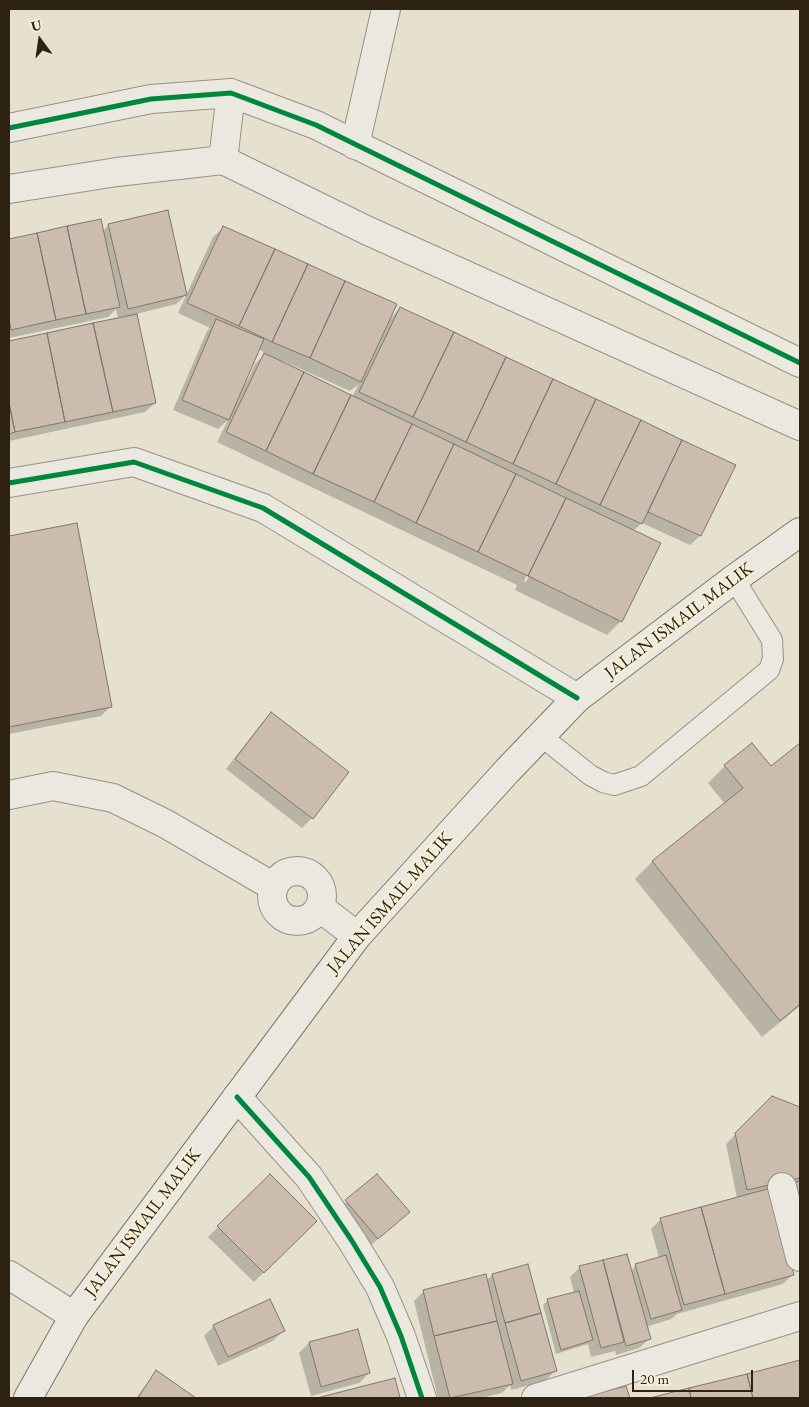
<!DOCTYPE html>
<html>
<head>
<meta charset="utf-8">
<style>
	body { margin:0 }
	#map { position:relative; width:809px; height:1407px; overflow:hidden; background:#e6e0ce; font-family:"EB Garamond",serif }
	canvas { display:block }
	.frame { position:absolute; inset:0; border:10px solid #2f2213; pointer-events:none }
	.north { position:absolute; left:15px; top:15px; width:50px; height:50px; -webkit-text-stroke:4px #f6efd8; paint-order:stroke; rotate:346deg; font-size:14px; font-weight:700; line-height:20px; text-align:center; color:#2f2213 }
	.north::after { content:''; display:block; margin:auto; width:18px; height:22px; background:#2f2213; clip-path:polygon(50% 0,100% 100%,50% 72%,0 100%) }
	.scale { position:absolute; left:632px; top:1370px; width:121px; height:22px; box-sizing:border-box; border:2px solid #2f2213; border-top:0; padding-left:6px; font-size:15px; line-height:18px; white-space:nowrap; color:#2f2213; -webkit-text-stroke:4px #f6efd8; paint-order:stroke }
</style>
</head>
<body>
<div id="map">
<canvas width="809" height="1407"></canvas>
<div class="frame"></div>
<div class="north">U</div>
<div class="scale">20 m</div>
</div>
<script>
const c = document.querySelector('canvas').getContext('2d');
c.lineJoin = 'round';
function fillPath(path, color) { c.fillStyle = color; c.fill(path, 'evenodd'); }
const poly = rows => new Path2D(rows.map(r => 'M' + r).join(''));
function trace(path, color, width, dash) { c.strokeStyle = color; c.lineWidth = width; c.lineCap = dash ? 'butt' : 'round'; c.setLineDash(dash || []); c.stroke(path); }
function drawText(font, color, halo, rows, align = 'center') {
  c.font = font + ' "EB Garamond",serif'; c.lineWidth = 4; c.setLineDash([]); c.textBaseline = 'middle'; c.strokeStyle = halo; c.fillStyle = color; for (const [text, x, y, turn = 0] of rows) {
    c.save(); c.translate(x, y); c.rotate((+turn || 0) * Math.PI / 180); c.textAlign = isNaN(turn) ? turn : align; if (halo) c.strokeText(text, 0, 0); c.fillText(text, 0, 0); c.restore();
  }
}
fillPath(poly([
	[100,221,102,232,109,225,186,295,176,304,136,314,155,403,145,412,9,441,9,342,118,319,116,309,108,317,9,338,9,240],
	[223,228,389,320,400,308,734,465,700,536,690,545,642,523,633,531,621,621,607,635,515,590,517,585,217,442,228,420,218,429,173,410,207,331,210,328,178,313,213,237],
	[258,349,266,353,255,364,246,383,244,383],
	[283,361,350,391,359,384,352,397,282,363],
	[557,514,559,514,526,582,524,581],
	[76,524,111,706,101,716,9,734,9,537],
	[271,714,312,818,302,828,226,769,261,724],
	[800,745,800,1006,762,1037,635,879,652,862,725,804,708,783,725,766,771,768],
	[772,1097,800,1108,800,1235,770,1191,793,1274,783,1284,677,1314,671,1319,646,1327,649,1339,639,1348,616,1355,615,1351,591,1357,588,1344,556,1354,543,1305,548,1300,574,1293,570,1277,580,1267,626,1255,631,1271,636,1265,659,1258,651,1229,661,1219,737,1198,726,1144],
	[270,1176,315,1221,254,1282,208,1237],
	[376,1176,408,1212,368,1248,336,1211],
	[492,1275,555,1371,545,1381,511,1390,510,1385,502,1393,481,1398,438,1398,414,1301,424,1291,486,1281],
	[214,1326,283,1331,273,1341,218,1366,204,1336],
	[309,1343,369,1373,359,1383,311,1396,299,1353],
	[800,1361,800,1398,655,1398],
	[156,1372,194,1398,136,1398],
	[394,1379,399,1398,321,1398]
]), '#0003');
const building = poly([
	[168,210,187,295,128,309,108,224,168,210],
	[101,219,120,307,86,314,67,226,101,219],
	[67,226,86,314,56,320,37,233,67,226],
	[223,226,275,249,239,326,187,303,223,226],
	[37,233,56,320,11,330,9,318,9,239,37,233],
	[275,249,308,264,272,342,239,326,275,249],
	[308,264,345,281,310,358,272,342,308,264],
	[345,281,397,304,361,382,310,358,345,281],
	[400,307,454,332,413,417,359,392,400,307],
	[137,314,156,403,113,412,93,323,137,314],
	[216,319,264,339,229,420,182,400,216,319],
	[93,323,113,412,65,422,47,333,93,323],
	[454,332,506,357,466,442,413,417,454,332],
	[47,333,65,422,15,432,9,403,9,341,47,333],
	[264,353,304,372,266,451,226,432,264,353],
	[506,357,553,379,513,464,466,442,506,357],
	[304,372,351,395,313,474,266,451,304,372],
	[553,379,596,399,556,484,513,464,553,379],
	[351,395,412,424,374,502,313,474,351,395],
	[596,399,641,420,600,505,556,484,596,399],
	[9,403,15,432,9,434,9,403],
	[641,420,682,440,642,524,600,505,641,420],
	[412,424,454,444,416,523,374,502,412,424],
	[682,440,736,465,701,536,648,512,682,440],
	[454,444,516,474,478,552,416,523,454,444],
	[516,474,566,498,528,576,478,552,516,474],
	[566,498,661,543,622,622,528,576,566,498],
	[77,523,112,707,9,727,9,536,77,523],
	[271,712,349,772,313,819,235,759,271,712],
	[752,743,771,766,800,743,800,1004,780,1021,652,861,743,788,724,765,752,743],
	[772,1096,800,1107,800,1178,747,1190,735,1133,772,1096],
	[270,1174,317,1221,264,1273,217,1226,270,1174],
	[377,1174,410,1212,378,1239,345,1200,377,1174],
	[800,1181,800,1231,788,1184,800,1181],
	[771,1188,794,1275,725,1294,701,1207,771,1188],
	[701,1207,725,1294,684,1305,660,1218,701,1207],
	[627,1254,651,1339,626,1346,603,1260,627,1254],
	[666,1255,682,1310,651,1319,635,1264,666,1255],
	[603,1260,624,1342,601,1348,579,1266,603,1260],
	[528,1264,541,1313,505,1323,492,1274,528,1264],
	[486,1274,497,1321,434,1336,423,1290,486,1274],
	[579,1291,593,1340,561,1350,547,1299,579,1291],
	[270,1299,285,1331,228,1357,213,1325,270,1299],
	[541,1313,557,1371,521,1381,505,1323,541,1313],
	[497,1321,513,1384,450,1398,434,1336,497,1321],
	[358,1329,370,1373,321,1387,309,1342,358,1329],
	[800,1360,800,1398,753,1398,747,1374,800,1360],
	[156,1370,196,1398,138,1398,156,1370],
	[747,1374,753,1398,691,1398,689,1388,747,1374],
	[395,1378,400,1398,317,1398,395,1378],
	[626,1386,630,1398,579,1398,626,1386],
	[689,1388,691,1398,650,1398,689,1388]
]);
fillPath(building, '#cbbcad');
trace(building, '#7c776c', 1);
const service = poly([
	[541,736,590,775,603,782,614,785,641,776,769,670,773,659,772,640,734,579]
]);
const minor = poly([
	[9,128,151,99,231,93,316,125,800,363],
	[355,145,386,9],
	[223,160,231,93],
	[9,189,117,172,223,160,366,230,800,426],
	[9,483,134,462,263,508,577,698],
	[9,795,53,786,113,798,166,824,274,887],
	'272 896a25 25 0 1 1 50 0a25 25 0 1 1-50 0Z',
	[319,907,357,936],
	[237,1097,309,1177,352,1241,380,1287,401,1336,422,1398],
	[782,1187,800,1257],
	[9,1275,74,1316],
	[536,1398,800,1316]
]);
const secondary = poly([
	[28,1398,74,1316,357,936,508,770,577,698,734,579,800,532]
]);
trace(service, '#969185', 22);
trace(minor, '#969185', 30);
trace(secondary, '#7c776c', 30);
trace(service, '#ebe8df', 20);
trace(minor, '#ebe8df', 28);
trace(secondary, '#ebe8df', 28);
trace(poly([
	[9,128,151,99,231,93,316,125,800,363],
	[9,483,134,462,263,508,577,698],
	[237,1097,309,1177,352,1241,380,1287,401,1336,422,1398]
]), '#00873e', 5);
drawText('18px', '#2f2213', '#f6efd8', [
	["JALAN ISMAIL MALIK",679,621,-37],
	["JALAN ISMAIL MALIK",390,903,-49],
	["JALAN ISMAIL MALIK",143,1223,-53]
]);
</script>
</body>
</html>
